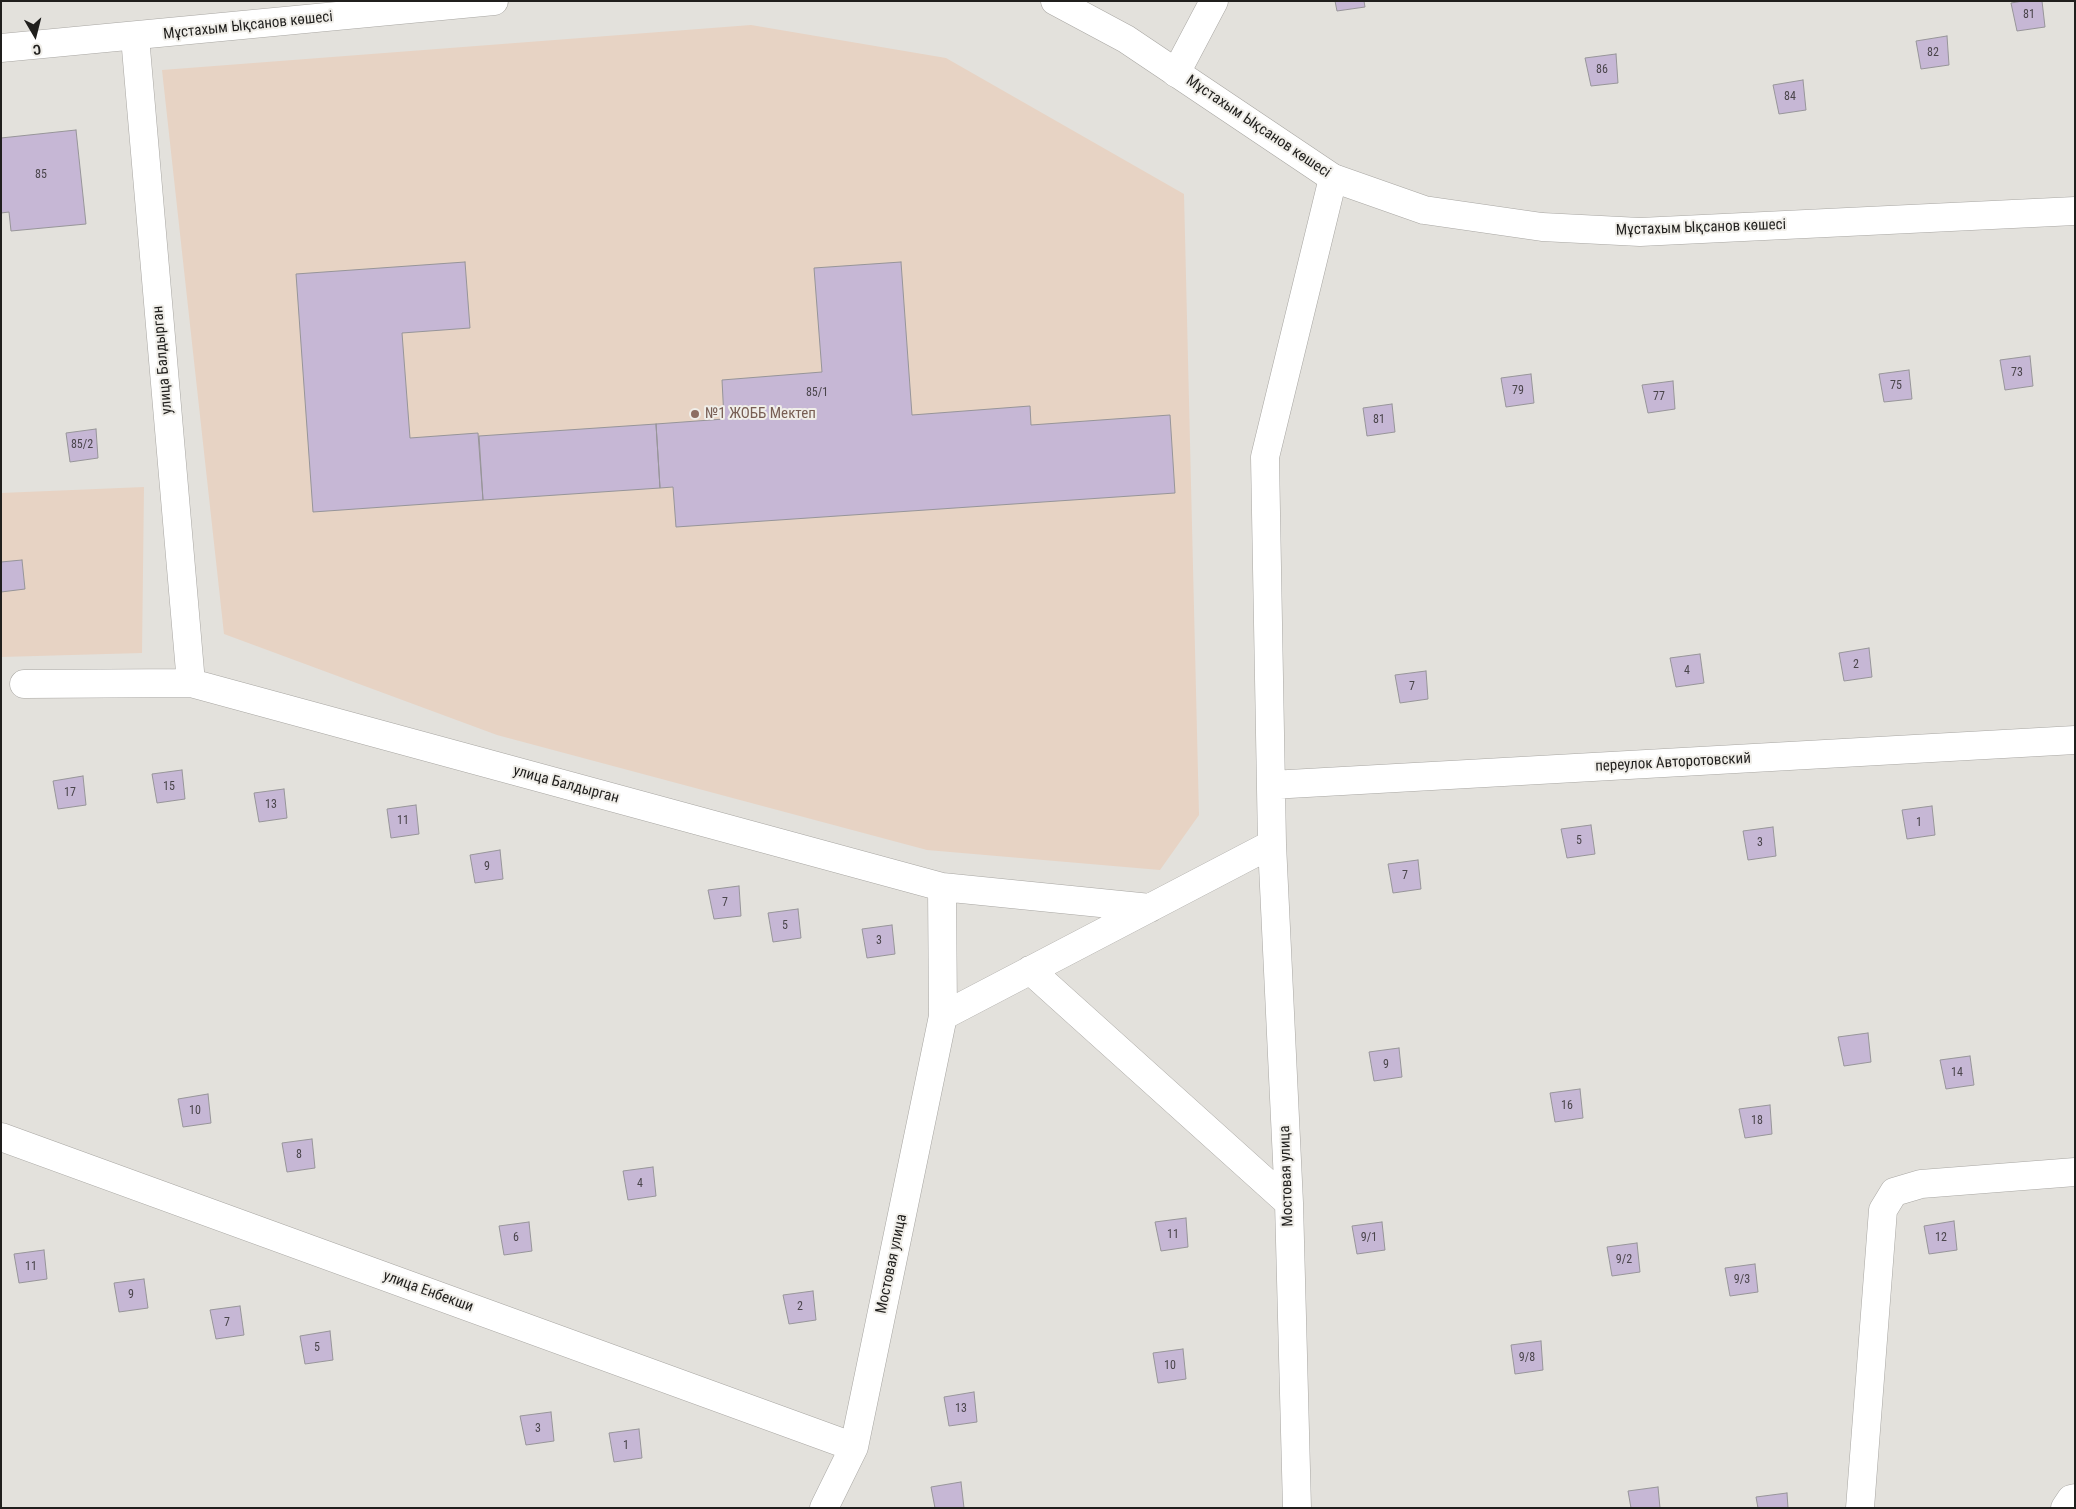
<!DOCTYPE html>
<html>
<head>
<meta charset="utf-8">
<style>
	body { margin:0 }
	#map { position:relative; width:2076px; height:1509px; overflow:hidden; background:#e3e1dc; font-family:"Roboto Condensed",sans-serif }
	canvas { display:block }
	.frame { position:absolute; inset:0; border:2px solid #201f1d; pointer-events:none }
	.north { position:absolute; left:10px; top:10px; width:50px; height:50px; -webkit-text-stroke:4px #f0eee9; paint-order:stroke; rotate:172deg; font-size:14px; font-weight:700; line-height:20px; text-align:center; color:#201f1d }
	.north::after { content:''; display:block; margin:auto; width:18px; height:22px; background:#201f1d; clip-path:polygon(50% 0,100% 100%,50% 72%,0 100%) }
</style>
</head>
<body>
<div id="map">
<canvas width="2076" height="1509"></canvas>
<div class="frame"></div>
<div class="north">С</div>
</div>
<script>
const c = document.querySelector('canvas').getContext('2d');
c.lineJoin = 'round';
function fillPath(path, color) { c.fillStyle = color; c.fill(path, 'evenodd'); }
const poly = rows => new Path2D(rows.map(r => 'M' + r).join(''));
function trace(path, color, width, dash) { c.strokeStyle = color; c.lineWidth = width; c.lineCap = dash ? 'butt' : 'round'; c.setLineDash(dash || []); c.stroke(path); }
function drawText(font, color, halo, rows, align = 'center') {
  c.font = font + ' "Roboto Condensed",sans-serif'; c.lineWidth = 4; c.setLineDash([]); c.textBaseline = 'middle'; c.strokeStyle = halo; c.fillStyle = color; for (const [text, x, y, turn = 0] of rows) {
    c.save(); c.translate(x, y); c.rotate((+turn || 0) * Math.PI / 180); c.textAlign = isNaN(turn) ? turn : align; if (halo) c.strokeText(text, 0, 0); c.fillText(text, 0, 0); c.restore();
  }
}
fillPath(poly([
	[751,25,946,58,1184,194,1199,815,1160,870,927,850,497,735,224,634,162,70],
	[144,487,142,653,1,657,1,493]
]), '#e7d3c4');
const building = poly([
	[1335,1,1364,1,1365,7,1337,11,1335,1],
	[2023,1,2042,1,2045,27,2017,31,2011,3,2023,1],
	[1947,36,1949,65,1921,69,1916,41,1947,36],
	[1616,54,1618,83,1591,86,1585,58,1616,54],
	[1803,80,1806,110,1779,114,1773,85,1803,80],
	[76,130,86,224,11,231,9,212,1,213,1,138,76,130],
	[465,262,470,328,402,333,410,438,478,433,483,500,313,512,296,274,465,262],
	[901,262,912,415,1030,406,1031,425,1170,415,1175,493,676,527,673,487,660,488,656,424,724,419,722,380,822,372,814,268,901,262],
	[2030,356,2033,386,2005,390,2000,360,2030,356],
	[1909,370,1912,399,1884,402,1879,374,1909,370],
	[1531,374,1534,403,1506,407,1501,378,1531,374],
	[1673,381,1675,409,1648,413,1642,385,1673,381],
	[1392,404,1395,432,1367,436,1363,408,1392,404],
	[656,424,660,488,483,500,479,436,656,424],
	[96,429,98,458,70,462,66,433,96,429],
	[22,560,25,589,1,592,1,562,22,560],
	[1869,648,1872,677,1844,681,1839,653,1869,648],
	[1700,654,1704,683,1676,687,1670,658,1700,654],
	[1426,671,1428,699,1400,703,1395,675,1426,671],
	[182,770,185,799,157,803,152,774,182,770],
	[83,776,86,805,58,809,53,781,83,776],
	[284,789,287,818,259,822,254,793,284,789],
	[416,805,419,834,391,838,387,809,416,805],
	[1932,806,1935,835,1907,839,1902,810,1932,806],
	[1591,825,1595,854,1567,858,1561,829,1591,825],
	[1773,827,1776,856,1748,860,1743,831,1773,827],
	[500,850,503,879,475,883,470,855,500,850],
	[1418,860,1421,889,1393,893,1388,864,1418,860],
	[739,886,741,916,714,919,708,890,739,886],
	[798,909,801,938,773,942,768,913,798,909],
	[892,925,895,954,867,958,862,929,892,925],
	[1868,1033,1871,1062,1844,1066,1838,1037,1868,1033],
	[1399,1048,1402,1077,1374,1081,1369,1052,1399,1048],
	[1970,1056,1974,1085,1946,1089,1940,1060,1970,1056],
	[1580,1089,1583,1118,1555,1122,1550,1093,1580,1089],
	[208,1094,211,1123,183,1127,178,1099,208,1094],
	[1770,1105,1772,1134,1745,1138,1739,1109,1770,1105],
	[312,1139,315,1168,287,1172,282,1143,312,1139],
	[653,1167,656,1196,628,1200,623,1171,653,1167],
	[1186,1218,1188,1247,1161,1251,1155,1222,1186,1218],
	[1954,1221,1957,1250,1929,1254,1924,1226,1954,1221],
	[529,1222,532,1251,504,1255,499,1226,529,1222],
	[1382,1222,1385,1250,1357,1254,1352,1226,1382,1222],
	[1637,1243,1640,1272,1612,1276,1607,1247,1637,1243],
	[44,1250,47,1279,19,1283,14,1254,44,1250],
	[1755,1264,1758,1292,1730,1296,1725,1268,1755,1264],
	[144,1279,148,1308,119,1312,114,1283,144,1279],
	[813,1291,816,1320,789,1324,783,1295,813,1291],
	[240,1306,244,1335,216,1339,210,1310,240,1306],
	[330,1331,333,1360,305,1364,300,1336,330,1331],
	[1541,1341,1543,1370,1515,1374,1511,1345,1541,1341],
	[1183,1349,1186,1379,1158,1383,1153,1353,1183,1349],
	[974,1392,977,1422,949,1426,944,1397,974,1392],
	[551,1412,554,1441,526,1445,520,1416,551,1412],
	[639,1429,642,1458,614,1462,609,1433,639,1429],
	[961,1482,964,1508,935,1508,931,1487,961,1482],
	[1658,1487,1660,1508,1631,1508,1628,1491,1658,1487],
	[1787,1493,1788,1508,1758,1508,1756,1497,1787,1493]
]);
fillPath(building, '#c6b7d5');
trace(building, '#979599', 1);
const street = poly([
	[135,37,191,683],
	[1176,73,1214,1],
	[24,684,191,683,942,887],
	[1271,785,2075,740],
	[1272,844,1289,1203,1297,1508],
	[1030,970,1289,1203],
	[943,1016,1272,844,1265,457,1333,178],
	[1,1137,854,1447],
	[824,1508,854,1447,943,1016,942,887,1150,908],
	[1860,1508,1883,1210,1894,1192,1921,1184,2075,1172],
	[2065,1508,2071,1499,2075,1498]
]);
const secondary = poly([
	[1055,1,1126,39,1333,178,1424,210,1542,227,1640,232,2075,211],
	[1,48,494,1]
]);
trace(street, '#a8a6a2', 29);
trace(secondary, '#a8a6a2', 29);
trace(street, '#fff', 28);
trace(secondary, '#fff', 28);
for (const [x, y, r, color] of [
	[695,414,5,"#8d6e63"]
]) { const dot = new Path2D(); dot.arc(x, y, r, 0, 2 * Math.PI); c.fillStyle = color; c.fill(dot); trace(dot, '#f0eee9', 2); }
drawText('12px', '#4a454b', null, [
	["81",2029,15],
	["82",1933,53],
	["86",1602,70],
	["84",1790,97],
	["85",41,175],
	["73",2017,373],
	["75",1896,386],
	["79",1518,391],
	["85/1",817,393],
	["77",1659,397],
	["81",1379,420],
	["85/2",82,445],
	["2",1856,665],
	["4",1687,671],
	["7",1412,687],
	["15",169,787],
	["17",70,793],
	["13",271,805],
	["11",403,821],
	["1",1919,823],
	["5",1579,841],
	["3",1760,843],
	["9",487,867],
	["7",1405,876],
	["7",725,903],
	["5",785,926],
	["3",879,941],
	["9",1386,1065],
	["14",1957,1073],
	["16",1567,1106],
	["10",195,1111],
	["18",1757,1121],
	["8",299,1155],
	["4",640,1184],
	["11",1173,1235],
	["6",516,1238],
	["9/1",1369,1238],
	["12",1941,1238],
	["9/2",1624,1260],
	["11",31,1267],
	["9/3",1742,1280],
	["9",131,1295],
	["2",800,1307],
	["7",227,1323],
	["5",317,1348],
	["9/8",1527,1358],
	["10",1170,1366],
	["13",961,1409],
	["3",538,1429],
	["1",626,1446]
]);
drawText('15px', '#201f1d', '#f0eee9', [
	["Мұстахым Ықсанов көшесі",248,26,-6],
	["Мұстахым Ықсанов көшесі",1258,127,34],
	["Мұстахым Ықсанов көшесі",1701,228,-2],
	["улица Балдырган",163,360,-95],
	["переулок Авторотовский",1673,763,-3],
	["улица Балдырган",566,785,15],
	["Мостовая улица",1287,1176,-92],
	["Мостовая улица",892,1264,-78],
	["улица Енбекши",428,1292,20]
]);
drawText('15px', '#785e54', '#f0eee9', [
	["№1 ЖОББ Мектеп",705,414]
], 'left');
</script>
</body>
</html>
